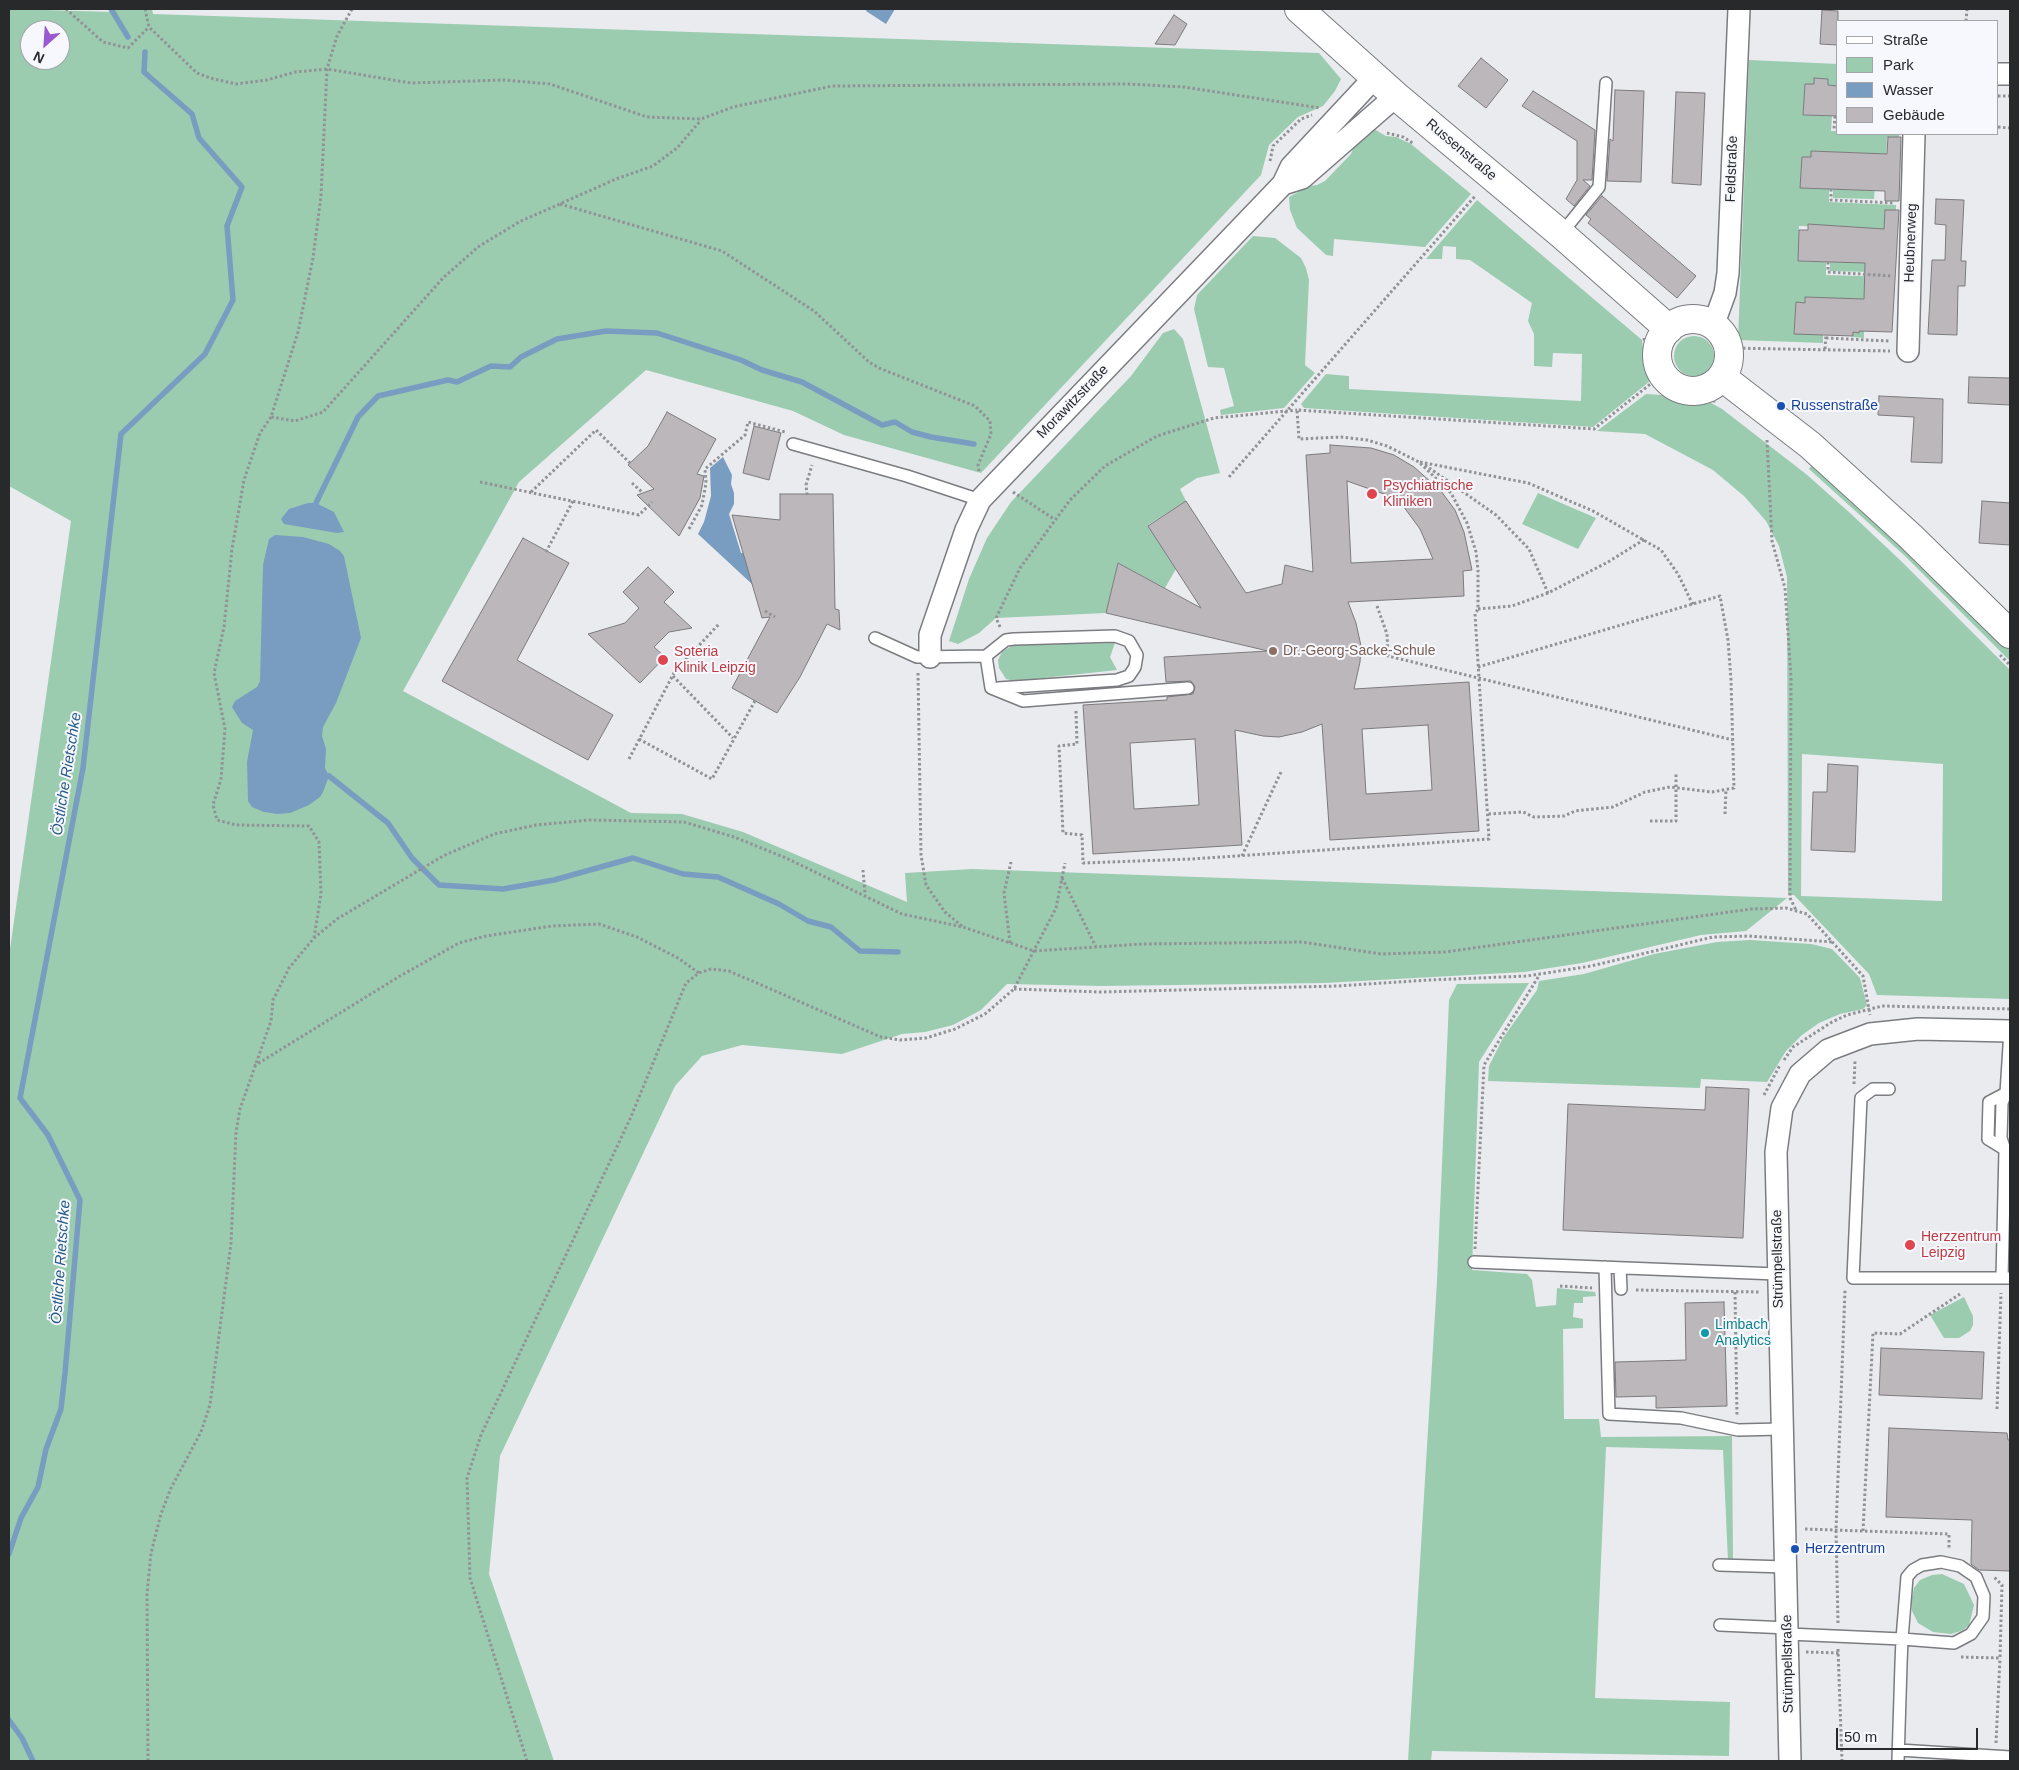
<!DOCTYPE html>
<html>
<head>
<meta charset="utf-8">
<style>
	body { margin:0 }
	#map { position:relative; width:2019px; height:1770px; overflow:hidden; background:#e9ebef; font-family:Helvetica,sans-serif }
	canvas { display:block }
	.frame { position:absolute; inset:0; border:10px solid #28292a; pointer-events:none }
	.legend { position:absolute; left:1836px; top:20px; width:162px; height:115px; box-sizing:border-box; background:#f7f8fd; border:1px solid #a4a5a9; margin:0; padding:6px 9px; list-style:none; font-size:15px; color:#28292a }
	.legend li { display:flex; align-items:center; gap:10px; height:25px }
	.legend b { width:25px; border:1px solid #a4a5a9 }
	.north { position:absolute; left:20px; top:20px; width:50px; height:50px; box-sizing:border-box; background:#f7f8fd; border:1px solid #a4a5a9; border-radius:50%; rotate:206deg; font-size:14px; font-weight:700; line-height:20px; text-align:center; color:#28292a }
	.north::after { content:''; display:block; margin:auto; width:18px; height:22px; background:#9b59cf; clip-path:polygon(50% 0,100% 100%,50% 72%,0 100%) }
	.scale { position:absolute; left:1836px; top:1728px; width:142px; height:22px; box-sizing:border-box; border:2px solid #28292a; border-top:0; padding-left:6px; font-size:15px; line-height:18px; white-space:nowrap; color:#28292a; -webkit-text-stroke:4px #f7f8fd; paint-order:stroke }
</style>
</head>
<body>
<div id="map">
<canvas width="2019" height="1770"></canvas>
<div class="frame"></div>
<ul class="legend">
<li><b style="height:6px;background:#fff"></b>Straße</li>
<li><b style="height:14px;background:#9bccb0"></b>Park</li>
<li><b style="height:14px;background:#799cc1"></b>Wasser</li>
<li><b style="height:14px;background:#bbb7bb"></b>Gebäude</li>
</ul>
<div class="north">N</div>
<div class="scale">50 m</div>
</div>
<script>
const c = document.querySelector('canvas').getContext('2d');
c.lineJoin = 'round';
function fillPath(path, color) { c.fillStyle = color; c.fill(path, 'evenodd'); }
const poly = rows => new Path2D(rows.map(r => 'M' + r).join(''));
function trace(path, color, width, dash) { c.strokeStyle = color; c.lineWidth = width; c.lineCap = dash ? 'butt' : 'round'; c.setLineDash(dash || []); c.stroke(path); }
function drawText(font, color, halo, rows, align = 'center') {
  c.font = font + ' Helvetica,sans-serif'; c.lineWidth = 4; c.setLineDash([]); c.textBaseline = 'middle'; c.strokeStyle = halo; c.fillStyle = color; for (const [text, x, y, turn = 0] of rows) {
    c.save(); c.translate(x, y); c.rotate((+turn || 0) * Math.PI / 180); c.textAlign = isNaN(turn) ? turn : align; if (halo) c.strokeText(text, 0, 0); c.fillText(text, 0, 0); c.restore();
  }
}
fillPath(poly([
	[9,9,113,12,112,9,152,9,153,14,1319,53,1341,79,1335,91,1323,106,1298,117,1269,145,1261,175,981,473,844,435,793,411,646,370,519,482,403,691,631,813,682,814,743,832,907,902,905,873,972,869,1787,898,1746,931,1701,935,1582,963,1524,972,1324,983,1101,986,1007,984,981,1010,953,1025,925,1032,902,1034,842,1054,742,1045,702,1056,675,1086,500,1456,489,1574,554,1761,9,1761,9,956,71,521,9,486],
	[30,30,60,30,60,60,30,60],
	[1749,60,1838,64,1838,86,1828,85,1828,79,1814,78,1814,84,1805,84,1803,115,1832,116,1831,131,1838,131,1838,134,1899,134,1899,137,1887,137,1886,166,1876,172,1874,199,1833,198,1833,189,1860,190,1859,153,1845,152,1844,159,1825,152,1812,151,1811,157,1802,157,1801,188,1829,189,1829,202,1896,205,1896,210,1885,210,1884,239,1871,272,1830,271,1830,262,1856,263,1856,228,1799,226,1798,261,1826,262,1826,275,1893,277,1864,331,1864,338,1853,337,1853,332,1859,333,1859,323,1819,297,1805,297,1805,303,1796,303,1794,333,1823,335,1823,343,1738,340],
	[1374,129,1386,136,1396,137,1411,144,1471,194,1425,247,1334,239,1333,256,1326,255,1297,228,1290,210,1289,197,1309,186,1317,185,1325,181,1351,154,1355,143],
	[1477,200,1642,340,1645,365,1650,381,1593,427,1304,408,1301,404,1326,374,1349,376,1349,389,1581,401,1582,354,1553,353,1552,367,1534,366,1534,334,1528,321,1532,303,1470,260,1456,259,1456,247,1443,246,1442,259,1426,259],
	[1253,236,1275,238,1301,258,1306,268,1309,280,1305,365,1315,373,1284,408,1221,415,1220,410,1234,406,1224,368,1208,367,1194,309,1197,295],
	[1174,329,1183,339,1220,473,1197,478,1180,489,1186,501,1148,525,1176,569,1165,588,1118,563,1106,613,996,618,979,633,958,644,949,641,969,579,987,538,1011,502,1131,376,1163,333],
	'1674 356a20 20 0 1 1 40 0a20 20 0 1 1-40 0Z',
	[1646,394,1662,395,1685,405,1711,403,1722,409,1806,474,1850,513,1900,560,2010,670,2010,999,1877,995,1869,974,1794,895,1788,895,1787,577,1779,546,1766,521,1745,497,1713,470,1645,434,1597,431],
	[1802,754,1943,764,1942,901,1801,896],
	[1815,461,2010,647,2010,661,1905,556,1809,469],
	[1538,493,1596,518,1578,549,1522,524],
	[1115,643,1110,657,1117,670,1015,681,1006,679,999,668,998,660,1002,652,1013,645],
	[1750,940,1811,944,1832,949,1860,978,1867,1005,1863,1009,1840,1014,1819,1023,1802,1035,1786,1051,1767,1082,1701,1079,1700,1088,1488,1081,1489,1066,1503,1038,1537,990,1539,981,1584,974,1654,954,1717,942],
	[1529,983,1479,1062,1472,1270,1527,1274,1532,1280,1536,1307,1556,1305,1557,1288,1595,1292,1596,1296,1583,1297,1583,1303,1574,1303,1573,1317,1583,1319,1583,1328,1563,1329,1564,1419,1599,1419,1601,1437,1732,1436,1733,1560,1728,1561,1723,1450,1606,1447,1595,1698,1730,1702,1729,1756,1432,1751,1431,1761,1408,1761,1437,1281,1449,1000,1457,984],
	[1964,1297,1973,1316,1973,1325,1970,1331,1959,1338,1944,1338,1930,1315],
	[1942,1574,1964,1584,1974,1605,1969,1626,1961,1631,1951,1634,1933,1632,1918,1623,1912,1611,1911,1601,1914,1588,1920,1580,1932,1575]
]), '#9bccb0');
fillPath(poly([
	[867,9,895,9,886,24,866,11],
	[723,457,732,475,731,484,734,493,734,504,729,514,741,553,747,553,753,585,698,534,704,522,711,496,710,468],
	[308,503,316,503,334,512,344,532,337,533,284,524,281,519,289,509],
	[275,535,303,537,329,544,340,551,344,556,361,638,336,703,323,727,322,736,326,749,325,768,329,776,323,792,320,797,309,805,290,813,277,814,264,812,252,807,248,801,247,762,253,730,242,723,232,707,235,701,257,687,260,681,263,565,269,539]
]), '#799cc1');
trace(poly([
	[111,9,128,37],
	[316,503,358,417,378,396,448,380,457,382,491,366,510,367,521,357,557,339,606,331,657,333,741,360,762,370,802,382,882,425,895,422,912,432,931,437,974,444],
	[329,776,388,823,412,858,439,885,503,889,554,880,633,858,683,874,718,877,779,904,808,921,831,927,860,951,898,952],
	[9,1554,21,1518,38,1487,46,1449,61,1409,65,1373,80,1200,48,1135,20,1098,83,768,121,434,205,354,233,300,227,226,242,187,199,138,192,114,144,72,145,52],
	[9,1720,22,1738,33,1761]
]), '#799cc1', 5.5);
const building = poly([
	[1822,10,1838,11,1838,45,1820,44,1822,10],
	[1174,15,1187,24,1175,45,1155,44,1174,15],
	[1481,58,1508,80,1486,108,1458,86,1481,58],
	[1814,78,1828,79,1828,85,1838,86,1838,116,1803,115,1805,84,1814,84,1814,78],
	[1615,90,1644,91,1641,182,1607,181,1610,139,1613,141,1615,90],
	[1533,91,1595,130,1592,180,1583,180,1590,186,1574,206,1566,199,1577,180,1577,141,1522,106,1533,91],
	[1676,92,1705,93,1701,185,1672,183,1676,92],
	[1888,137,1901,137,1899,201,1885,201,1885,191,1800,188,1802,157,1811,157,1811,151,1887,154,1888,137],
	[1602,196,1696,276,1677,298,1588,223,1591,219,1586,215,1602,196],
	[1936,199,1964,200,1961,261,1966,261,1965,286,1958,286,1957,335,1928,334,1932,260,1945,260,1946,225,1935,224,1936,199],
	[1885,210,1899,210,1892,332,1859,331,1859,333,1853,332,1853,336,1794,334,1796,302,1805,303,1805,297,1864,299,1865,263,1798,261,1799,230,1808,230,1808,224,1884,229,1885,210],
	[1969,377,2010,378,2010,405,1968,403,1969,377],
	[1879,396,1943,399,1942,463,1911,462,1914,417,1878,415,1879,396],
	[667,412,716,439,697,474,704,476,700,498,679,536,637,495,654,489,628,465,648,446,667,412],
	[754,426,781,433,769,480,743,473,754,426],
	[1330,445,1371,448,1394,455,1414,467,1441,491,1455,510,1464,532,1472,570,1463,571,1464,596,1348,602,1356,623,1361,646,1360,662,1354,689,1469,682,1479,831,1330,840,1322,724,1302,732,1279,737,1263,736,1235,730,1242,845,1093,854,1083,705,1167,700,1167,697,1193,694,1195,687,1191,681,1166,682,1164,657,1268,651,1106,613,1118,563,1201,608,1148,526,1186,501,1246,593,1282,584,1285,565,1313,572,1306,455,1330,453,1330,445],
	[1347,481,1398,499,1420,529,1433,559,1351,563,1347,481],
	[1428,725,1432,790,1366,794,1362,729,1428,725],
	[1195,739,1199,805,1134,809,1130,743,1195,739],
	[780,494,833,494,835,609,839,610,840,630,827,624,800,677,777,713,732,688,770,617,762,618,732,515,780,520,780,494],
	[1982,501,2010,503,2010,545,1979,543,1982,501],
	[523,538,569,563,517,660,613,715,588,760,442,681,523,538],
	[648,567,674,592,664,602,692,628,669,632,654,647,665,657,640,683,588,634,625,623,639,608,623,592,648,567],
	[1828,764,1858,766,1855,852,1811,850,1813,792,1827,792,1828,764],
	[1706,1087,1749,1089,1743,1238,1563,1230,1568,1104,1705,1110,1706,1087],
	[1724,1302,1727,1406,1656,1408,1656,1396,1616,1397,1615,1362,1686,1360,1685,1303,1724,1302],
	[1881,1348,1984,1352,1982,1399,1879,1395,1881,1348],
	[1889,1428,2007,1433,2008,1440,2010,1440,2010,1571,1979,1570,1971,1564,1972,1520,1886,1517,1889,1428]
]);
fillPath(building, '#bbb7bb');
trace(building, '#7d7a7d', 1);
const service = poly([
	[1561,234,1599,187,1606,83],
	[793,444,907,476,980,500],
	[875,638,917,657,986,656,991,688,1023,701,1188,688],
	[986,656,1006,640,1014,639,1115,636,1129,641,1137,655,1135,667,1129,676,1117,680,998,688],
	[2010,1031,2006,1093,2002,1103,2001,1138,2005,1150,2002,1278,2010,1278],
	[1889,1089,1873,1089,1861,1098,1853,1278,2002,1278],
	[2006,1150,1988,1139,1989,1102,2006,1093],
	[1474,1262,1777,1274],
	[1605,1267,1609,1414,1681,1418,1738,1430,1782,1429],
	[1620,1268,1621,1289],
	[1719,1565,1786,1567],
	[1720,1625,1788,1628],
	[1788,1634,1902,1639,1954,1643,1971,1634,1983,1617,1984,1596,1976,1577,1960,1566,1941,1562,1922,1565,1913,1570,1907,1577,1902,1639,1901,1664,1898,1761],
	[1899,1750,2010,1757]
]);
const minor = poly([
	[1998,74,2010,74],
	[1283,184,1302,178,1396,96],
	[1713,326,1725,293,1728,273,1739,9],
	[1908,351,1914,134],
	[930,657,930,635,966,530,980,500,1283,184,1291,167,1375,77],
	[1790,1761,1776,1152,1782,1108,1800,1074,1828,1050,1870,1034,1918,1029,2010,1031]
]);
const tertiary = poly([
	[1299,9,1396,96,1561,234,1669,329],
	'1657 355a36 36 0 1 1 72 0a36 36 0 1 1-72 0Z',
	[1722,377,1810,445,1910,536,2010,634]
]);
trace(service, '#7b7c80', 14);
trace(minor, '#7b7c80', 24);
trace(tertiary, '#7b7c80', 30);
trace(poly([
	[66,9,103,42,128,48,149,27],
	[145,9,149,27,197,73,210,78,236,84,267,80,295,72,327,69,411,83,504,80,550,84,647,117,701,119,733,107,832,86,1127,84,1184,87,1320,108],
	[352,9,337,36,327,69,321,196,313,258,298,332,271,417,295,421,323,412,443,278,478,247,519,222,616,179,653,166,677,148,701,120],
	[1966,21,1967,9],
	[1998,96,2010,96],
	[1835,116,1834,129,1838,129],
	[1998,127,2010,128],
	[1387,133,1403,137,1414,144],
	[1270,161,1273,146,1301,119,1312,115],
	[1831,189,1831,200,1894,203],
	[560,204,722,251,814,311,869,362,879,368,975,406,990,421,991,434,978,465,979,472],
	[1828,262,1828,272,1892,276],
	[1644,338,1648,370,1655,381,1666,393,1681,400,1716,401],
	[1826,338,1889,341],
	[1728,348,1890,351],
	[1825,349,1826,335],
	[271,417,260,433,244,480,232,549,224,627,214,673,225,729,221,779,213,805,217,820,236,825,309,826,319,842,321,894,314,938],
	[1767,440,1772,541,1785,588,1791,677,1790,898,1796,910],
	[1420,462,1528,483,1593,511,1661,550,1678,574,1693,605],
	[1425,465,1496,515,1529,549,1548,593],
	[1229,477,1476,195],
	[480,482,639,515,652,502],
	[632,483,643,493],
	[531,492,596,430,630,463],
	[1013,492,1054,519],
	[807,495,806,485,812,465],
	[689,529,702,505,706,483,705,469,745,435,748,422,785,432],
	[546,552,573,501],
	[1377,606,1387,634,1388,656,1733,740],
	[1478,609,1512,606,1548,593,1608,562,1645,539],
	[765,611,775,617],
	[1000,627,996,618,1020,568,1070,500,1105,466,1157,436,1214,418,1297,410],
	[2000,655,2010,665],
	[1478,667,1720,596,1728,640,1731,680,1734,788,1712,792,1670,787,1645,792,1613,807,1575,811,1564,816,1534,817,1523,812,1488,814],
	[918,673,921,855,926,885,945,912,963,927],
	[673,676,733,738],
	[1076,711,1077,744,1059,746,1063,833,1082,835,1083,863,1191,859,1489,839,1475,614,1478,609,1478,570,1476,552,1467,523,1451,493,1419,462,1387,446,1367,440,1341,437,1299,439,1297,410,1594,429,1663,374],
	[639,739,712,779,756,699],
	[629,759,675,671,719,624],
	[1725,814,1726,789],
	[1650,821,1676,821,1676,773],
	[1242,856,1281,772],
	[863,870,865,894],
	[1062,878,1096,947],
	[1010,943,1004,893,1011,862],
	[1014,989,1100,992,1337,986,1429,980,1527,976,1591,966,1713,937,1749,936,1833,942],
	[1784,1060,1793,1047,1832,1022,1847,1015,1882,1006,2010,1009],
	[254,1066,400,976,459,943,486,936,552,926,599,924,637,937,678,958,699,973],
	[1854,1084,1855,1061],
	[1764,1095,1780,1065],
	[1475,1249,1484,1065,1540,974],
	[1560,1286,1592,1288],
	[1636,1290,1760,1292],
	[1735,1292,1737,1417],
	[1997,1409,2001,1293],
	[1805,1529,1949,1534,1949,1550],
	[1863,1531,1873,1333,1900,1334,1960,1294],
	[1838,1623,1836,1530,1845,1290],
	[1838,1649,1842,1761],
	[1806,1652,1840,1653],
	[1961,1657,2000,1658,2002,1585,1993,1576],
	[1996,1743,2000,1658],
	[148,1761,147,1594,151,1553,161,1514,171,1488,201,1432,210,1405,231,1243,236,1132,240,1109,271,1021,273,1000,289,968,314,938,337,919,443,856,494,834,536,825,590,820,684,822,734,837,786,858,902,914,963,927,1034,951,1142,944,1302,942,1381,954,1445,952,1751,909,1786,908,1807,914,1863,976,1870,1015],
	[527,1761,470,1578,467,1478,481,1435,630,1119,686,983,699,973,711,969,729,971,881,1037,900,1040,926,1038,955,1029,985,1014,1014,989,1056,908,1065,863]
]), '#919295', 3, [2.5, 2.5]);
trace(service, '#fff', 11);
trace(minor, '#fff', 21);
trace(tertiary, '#fff', 28);
for (const [x, y, r, color] of [
	[1781,406,5,"#1a4fb4"],
	[1372,494,6,"#e0444e"],
	[1273,651,5,"#8d6e63"],
	[663,660,6,"#e0444e"],
	[1910,1245,6,"#e0444e"],
	[1705,1333,5,"#0f9aa8"],
	[1795,1549,5,"#1a4fb4"]
]) { const dot = new Path2D(); dot.arc(x, y, r, 0, 2 * Math.PI); c.fillStyle = color; c.fill(dot); trace(dot, '#f7f8fd', 2); }
drawText('14px', '#28292a', '#f7f8fd', [
	["Russenstraße",1461,150,40],
	["Feldstraße",1732,169,-88],
	["Heubnerweg",1911,243,-88],
	["Morawitzstraße",1073,402,-46],
	["Strümpellstraße",1778,1259,-91],
	["Strümpellstraße",1788,1664,-91]
]);
drawText('14px', '#164399', '#f7f8fd', [
	["Russenstraße",1791,406],
	["Herzzentrum",1805,1549]
], 'left');
drawText('14px', '#be3a42', '#f7f8fd', [
	["Psychiatrische",1383,486],
	["Kliniken",1383,502],
	["Soteria",674,652],
	["Klinik Leipzig",674,668],
	["Herzzentrum",1921,1237],
	["Leipzig",1921,1253]
], 'left');
drawText('14px', '#785e54', '#f7f8fd', [
	["Dr.-Georg-Sacke-Schule",1283,651]
], 'left');
drawText('14px', '#0d838f', '#f7f8fd', [
	["Limbach",1715,1325],
	["Analytics",1715,1341]
], 'left');
drawText('italic 15px', '#265989', '#f7f8fd', [
	["Östliche Rietschke",67,774,-81],
	["Östliche Rietschke",61,1262,-86]
]);
</script>
</body>
</html>
